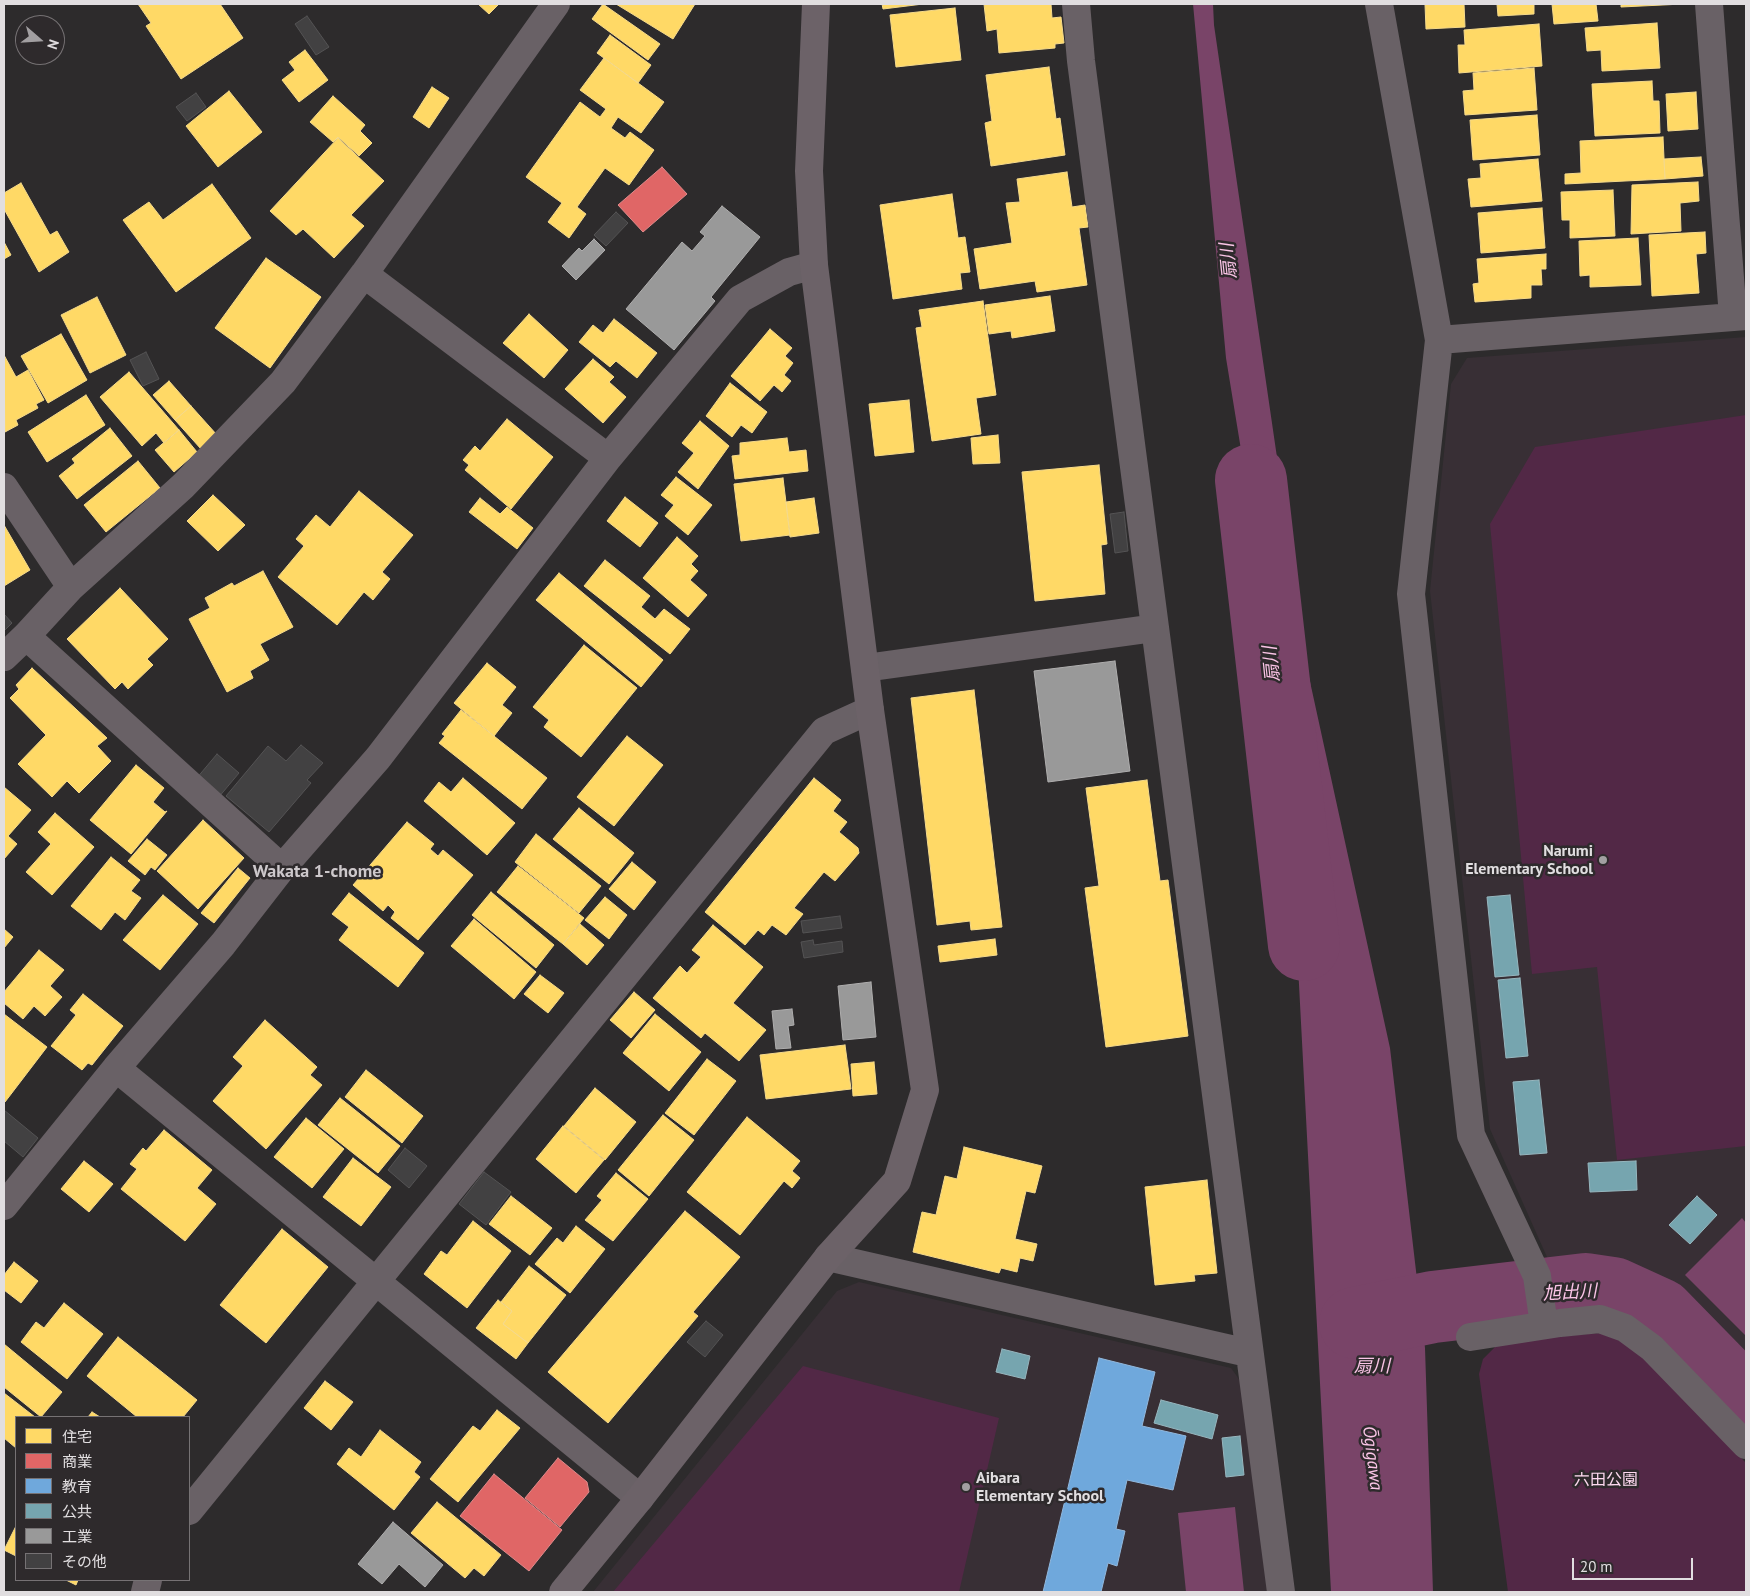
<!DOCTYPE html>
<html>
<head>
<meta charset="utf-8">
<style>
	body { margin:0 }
	#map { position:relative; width:1750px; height:1596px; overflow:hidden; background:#2d2b2c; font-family:"PT Sans","Noto Sans JP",sans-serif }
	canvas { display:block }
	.frame { position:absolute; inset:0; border:5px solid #e1dee0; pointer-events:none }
	.legend { position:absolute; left:15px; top:1416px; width:175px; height:165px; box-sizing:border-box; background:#2e2a2c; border:1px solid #767274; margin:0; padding:6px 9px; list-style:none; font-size:15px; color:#e1dee0 }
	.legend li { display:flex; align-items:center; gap:10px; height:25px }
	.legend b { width:25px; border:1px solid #767274 }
	.north { position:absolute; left:15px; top:15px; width:50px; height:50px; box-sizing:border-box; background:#2e2a2c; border:1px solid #767274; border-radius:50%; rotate:109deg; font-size:14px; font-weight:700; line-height:20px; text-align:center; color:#e1dee0 }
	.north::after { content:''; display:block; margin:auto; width:18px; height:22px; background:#a29fa1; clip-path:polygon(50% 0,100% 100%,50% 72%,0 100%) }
	.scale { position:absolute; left:1572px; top:1558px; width:121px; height:22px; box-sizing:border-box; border:2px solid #e1dee0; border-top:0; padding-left:6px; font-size:15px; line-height:18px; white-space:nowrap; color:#e1dee0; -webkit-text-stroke:4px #2e2a2c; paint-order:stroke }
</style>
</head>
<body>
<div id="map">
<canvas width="1750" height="1596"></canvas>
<div class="frame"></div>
<ul class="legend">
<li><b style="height:14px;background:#ffd966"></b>住宅</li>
<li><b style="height:14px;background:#e06666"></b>商業</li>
<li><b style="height:14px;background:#6fa8dc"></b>教育</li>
<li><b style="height:14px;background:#76a5af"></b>公共</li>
<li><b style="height:14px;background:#999"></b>工業</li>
<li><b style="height:14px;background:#424142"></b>その他</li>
</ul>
<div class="north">N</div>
<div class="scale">20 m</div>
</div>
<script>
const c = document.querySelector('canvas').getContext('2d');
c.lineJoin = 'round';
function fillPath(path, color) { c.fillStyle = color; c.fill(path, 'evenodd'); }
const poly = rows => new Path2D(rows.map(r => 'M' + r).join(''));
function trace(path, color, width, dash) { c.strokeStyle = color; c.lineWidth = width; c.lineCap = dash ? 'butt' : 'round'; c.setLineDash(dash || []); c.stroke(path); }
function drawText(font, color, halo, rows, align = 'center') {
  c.font = font + ' "PT Sans","Noto Sans JP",sans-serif'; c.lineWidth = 5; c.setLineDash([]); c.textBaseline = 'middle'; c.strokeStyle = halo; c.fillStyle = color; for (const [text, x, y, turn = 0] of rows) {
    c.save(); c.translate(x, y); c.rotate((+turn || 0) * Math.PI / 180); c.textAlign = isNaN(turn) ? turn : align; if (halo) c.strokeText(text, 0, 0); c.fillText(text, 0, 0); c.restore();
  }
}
fillPath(poly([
	[1746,337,1746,1378,1687,1316,1668,1301,1615,1278,1590,1274,1555,1275,1490,1129,1430,591,1451,384,1467,358],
	[859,1282,1231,1368,1241,1382,1268,1592,593,1592,837,1291]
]), '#382f35');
fillPath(poly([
	[1746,415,1746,1146,1617,1160,1597,967,1532,974,1490,524,1535,447],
	[1600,1333,1622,1341,1646,1359,1746,1463,1746,1592,1508,1592,1479,1374,1483,1359,1496,1346,1517,1340],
	[803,1366,999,1418,959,1592,613,1592]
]), '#522846');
fillPath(poly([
	[1193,4,1213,4,1214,25,1309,677,1390,1048,1425,1348,1433,1592,1331,1592,1285,719,1226,358],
	[1742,1218,1746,1223,1746,1336,1685,1275],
	[1235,1507,1244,1592,1186,1592,1178,1513]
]), '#794468');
const homes = poly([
	[138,4,220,4,243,38,181,79,146,26,151,23,138,4],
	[478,4,499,4,489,14,478,4],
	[603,4,660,44,648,60,592,19,603,4],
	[616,4,695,4,673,39,616,4],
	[882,4,923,4,883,9,882,4],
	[984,4,1051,4,1052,18,1061,17,1064,43,1055,44,1055,48,999,53,997,29,987,31,984,4],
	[1425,4,1464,4,1465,27,1426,29,1425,4],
	[1497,4,1534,4,1534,14,1498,16,1497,4],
	[1552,4,1602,4,1596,4,1598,21,1554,24,1552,4],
	[1621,4,1683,4,1621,7,1621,4],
	[955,8,961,60,896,67,890,15,955,8],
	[1657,23,1660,68,1602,71,1601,50,1587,51,1585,28,1657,23],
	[1539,24,1542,66,1459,73,1458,45,1465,45,1464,30,1539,24],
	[610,35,651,65,638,83,597,53,610,35],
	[305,50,328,80,299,102,282,80,295,70,289,62,305,50],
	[604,58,664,102,641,133,618,117,611,128,625,138,630,132,654,150,629,185,605,168,577,207,586,214,569,238,548,222,562,203,526,177,580,102,600,117,606,109,580,90,604,58],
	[1049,67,1056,119,1060,118,1065,155,991,166,985,123,992,121,986,75,1049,67],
	[1534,68,1537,110,1465,115,1463,91,1474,90,1473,73,1534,68],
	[1652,81,1653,101,1659,101,1660,133,1595,136,1592,84,1652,81],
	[432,87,449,98,429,128,413,117,432,87],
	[229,91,262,132,218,167,186,126,229,91],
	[1696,92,1698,129,1668,131,1666,94,1696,92],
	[333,96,365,125,360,131,372,143,359,156,338,137,333,142,310,122,333,96],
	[1537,115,1540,155,1473,160,1470,120,1537,115],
	[1663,137,1665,179,1565,184,1565,174,1581,173,1580,141,1663,137],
	[338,138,384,181,351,215,364,226,334,258,303,229,296,235,270,211,338,138],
	[1701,157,1703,176,1665,179,1664,159,1701,157],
	[1538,159,1542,201,1471,207,1468,179,1481,178,1480,164,1538,159],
	[1067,172,1072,207,1085,205,1088,227,1079,228,1087,285,1037,292,1035,281,980,289,974,249,1012,243,1006,203,1020,202,1017,179,1067,172],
	[1698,182,1699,201,1680,203,1681,231,1631,234,1632,185,1698,182],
	[21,183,50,235,57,231,69,252,39,272,4,209,4,193,21,183],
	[212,184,251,238,176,292,123,220,149,202,163,220,212,184],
	[1613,190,1615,236,1570,238,1570,220,1562,220,1561,192,1613,190],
	[952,194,958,238,965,237,970,272,960,273,962,289,893,299,880,205,952,194],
	[1542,208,1545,248,1481,253,1478,213,1542,208],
	[1705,232,1706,253,1696,254,1699,293,1652,296,1649,235,1705,232],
	[1638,238,1641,285,1590,287,1590,275,1580,276,1579,241,1638,238],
	[4,242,11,255,4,259,4,242],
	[1546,254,1546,269,1541,269,1542,285,1531,285,1531,298,1475,302,1473,284,1479,283,1477,259,1546,254],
	[266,258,321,297,270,368,215,328,266,258],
	[1050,296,1055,331,1012,338,1011,331,989,334,985,305,1050,296],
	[97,297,126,355,90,373,61,315,97,297],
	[983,301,996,395,976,398,981,434,932,441,916,328,922,327,919,310,983,301],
	[529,314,568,350,544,378,503,343,529,314],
	[614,319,657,353,637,378,616,361,610,367,579,342,593,325,603,333,614,319],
	[770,329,792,348,785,356,793,363,784,375,791,381,782,392,774,385,760,401,731,376,770,329],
	[61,334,87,380,48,403,21,356,61,334],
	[4,355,16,377,28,370,44,400,36,404,38,408,16,420,18,425,5,432,4,355],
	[593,359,614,377,609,382,626,397,603,423,565,389,593,359],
	[129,372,179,430,164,443,156,433,142,446,100,397,129,372],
	[169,381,191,406,175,420,153,395,169,381],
	[730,383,767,412,752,433,741,425,732,437,706,416,730,383],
	[86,395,105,425,47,462,28,432,86,395],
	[909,400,914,452,875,456,869,404,909,400],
	[191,406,217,435,201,449,175,420,191,406],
	[507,419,553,457,511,509,465,470,469,465,463,460,475,446,480,451,507,419],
	[700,421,729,446,698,489,678,472,694,453,682,443,700,421],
	[110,428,132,456,77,499,59,476,75,463,72,459,110,428],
	[179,430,197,452,174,472,155,450,179,430],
	[998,435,1000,463,973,464,971,438,998,435],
	[787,438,789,452,806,450,808,471,735,479,732,456,740,455,740,443,787,438],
	[138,461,160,488,106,532,84,505,138,461],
	[1099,465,1107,544,1101,545,1105,594,1035,601,1022,472,1099,465],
	[676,477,712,505,688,535,665,516,674,505,661,495,676,477],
	[783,478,790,535,741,541,734,484,783,478],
	[359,491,413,535,382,572,390,579,373,600,364,592,337,625,278,577,304,546,296,539,316,515,330,527,359,491],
	[213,495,245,525,218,551,187,521,213,495],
	[625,497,658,523,640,547,607,521,625,497],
	[480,498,500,514,507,507,533,528,517,549,469,512,480,498],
	[814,498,819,533,790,537,786,502,814,498],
	[4,525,30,570,4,586,4,525],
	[677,537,698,556,691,564,698,571,690,580,707,595,688,617,643,578,677,537],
	[605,560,650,596,641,607,655,619,664,609,690,629,670,654,584,586,605,560],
	[263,571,293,627,260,644,269,660,250,671,253,678,227,692,189,619,210,608,205,598,232,583,234,586,263,571],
	[559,573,663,660,641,687,536,600,559,573],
	[120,588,168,639,147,659,153,665,128,689,122,682,115,689,67,639,120,588],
	[584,645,637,688,581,757,544,727,549,720,533,707,584,645],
	[487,663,516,687,502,705,512,713,494,736,454,703,487,663],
	[32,668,107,738,97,746,111,761,79,793,67,781,52,797,18,764,46,735,10,698,19,689,16,685,32,668],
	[974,690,1002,927,971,930,970,921,937,925,911,698,974,690],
	[461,710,547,778,522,809,439,743,445,736,442,734,461,710],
	[627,736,663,765,614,826,577,797,627,736],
	[136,765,164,788,153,802,165,812,167,811,131,854,90,820,136,765],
	[463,778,515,823,487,855,424,801,439,782,451,792,463,778],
	[814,778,841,800,833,811,847,822,839,832,858,848,859,853,835,881,824,872,794,908,803,914,786,935,772,925,764,935,758,930,745,945,705,912,814,778],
	[1147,780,1160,881,1168,880,1188,1036,1106,1047,1085,888,1099,886,1086,788,1147,780],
	[4,787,31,810,8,836,17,844,4,859,4,787],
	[579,808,634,853,609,884,553,839,579,808],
	[55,813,94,847,52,895,26,872,51,844,38,832,55,813],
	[203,820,244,858,198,909,157,871,203,820],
	[407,822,434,844,430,849,438,856,443,850,473,875,418,940,391,918,395,912,388,905,383,911,353,885,407,822],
	[536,834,601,886,579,913,515,862,536,834],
	[147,839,167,855,155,870,151,867,145,875,128,861,147,839],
	[111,857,140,880,131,891,141,898,125,920,115,912,101,930,71,906,111,857],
	[632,862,656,882,634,910,609,889,632,862],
	[518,866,584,918,563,944,497,892,518,866],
	[238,868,250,878,214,923,201,913,238,868],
	[491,892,554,945,536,968,472,915,491,892],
	[349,893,424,953,398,987,339,940,349,927,332,914,349,893],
	[163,895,198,924,160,970,123,940,163,895],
	[605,897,627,915,609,939,585,920,605,897],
	[474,919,536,972,514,999,451,946,474,919],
	[580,924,604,945,587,965,563,944,580,924],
	[713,925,763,967,733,1003,766,1030,739,1061,705,1033,701,1038,653,998,680,966,687,973,701,957,692,950,713,925],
	[4,929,13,937,4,948,4,929],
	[995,939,997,955,940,962,938,946,995,939],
	[39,950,64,970,50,986,62,997,45,1016,34,1006,23,1019,4,1003,4,992,39,950],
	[540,975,564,993,548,1013,524,994,540,975],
	[634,992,655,1010,631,1038,610,1020,634,992],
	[83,994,123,1026,92,1065,88,1063,82,1070,51,1046,76,1015,70,1010,83,994],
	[4,1014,47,1047,5,1102,4,1101,4,1014],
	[655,1014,701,1052,669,1091,623,1053,655,1014],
	[265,1020,317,1067,310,1075,322,1085,266,1149,213,1101,243,1066,233,1057,265,1020],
	[845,1045,851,1089,766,1099,760,1055,845,1045],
	[707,1059,736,1081,694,1135,665,1113,707,1059],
	[874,1062,877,1094,853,1096,851,1064,874,1062],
	[366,1070,423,1116,402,1143,345,1097,366,1070],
	[595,1088,636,1122,605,1160,564,1126,595,1088],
	[340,1098,400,1146,378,1173,318,1125,340,1098],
	[663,1115,694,1140,649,1196,618,1170,663,1115],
	[747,1117,800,1161,792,1171,800,1178,792,1188,784,1181,740,1235,687,1192,747,1117],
	[306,1118,344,1149,312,1188,274,1157,306,1118],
	[563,1126,604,1160,576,1193,536,1159,563,1126],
	[164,1130,212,1170,197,1188,216,1204,185,1241,121,1189,137,1169,130,1164,143,1148,146,1151,164,1130],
	[964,1147,1042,1166,1035,1193,1026,1191,1015,1239,1037,1244,1033,1261,1020,1258,1017,1272,1001,1268,999,1273,913,1252,922,1212,936,1215,945,1176,957,1179,964,1147],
	[353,1158,391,1187,361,1226,323,1197,353,1158],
	[84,1161,113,1184,89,1212,61,1189,84,1161],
	[616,1173,648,1199,613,1241,585,1220,602,1200,597,1196,616,1173],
	[1207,1180,1217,1273,1194,1275,1195,1281,1155,1285,1145,1187,1207,1180],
	[511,1196,552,1228,530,1255,489,1224,511,1196],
	[685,1211,740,1257,693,1312,698,1316,608,1423,548,1372,685,1211],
	[473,1221,511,1251,467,1308,424,1274,441,1251,447,1255,473,1221],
	[576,1226,605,1249,570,1293,535,1264,557,1238,563,1243,576,1226],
	[282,1229,328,1267,266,1343,220,1305,282,1229],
	[14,1262,38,1281,21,1303,4,1290,4,1275,14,1262],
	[529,1266,566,1295,528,1343,503,1324,512,1311,501,1302,529,1266],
	[498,1300,512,1311,503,1324,528,1343,516,1359,476,1328,498,1300],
	[64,1303,103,1334,67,1379,21,1342,36,1322,44,1328,64,1303],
	[118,1337,197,1400,183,1417,137,1417,87,1376,118,1337],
	[4,1344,62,1392,41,1417,4,1387,4,1344],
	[325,1381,353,1402,331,1430,304,1408,325,1381],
	[4,1393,35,1417,16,1417,16,1448,4,1438,4,1393],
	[497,1410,520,1428,458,1502,430,1479,473,1426,480,1431,497,1410],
	[92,1412,100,1417,88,1417,92,1412],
	[380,1430,421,1462,414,1472,420,1477,394,1510,337,1464,349,1448,361,1457,380,1430],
	[437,1502,501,1555,484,1576,474,1568,465,1578,411,1533,437,1502],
	[16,1526,16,1556,4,1550,16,1526],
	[66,1580,78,1580,76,1585,66,1580]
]);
fillPath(homes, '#ffd966');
trace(homes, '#f6da8b', 1);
const shops = poly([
	[662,167,687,194,643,232,618,205,662,167],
	[558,1458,587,1482,589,1492,560,1527,525,1498,558,1458],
	[494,1474,562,1530,529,1571,460,1516,494,1474]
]);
fillPath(shops, '#e06666');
trace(shops, '#e08a8b', 1);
const schools = poly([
	[1099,1358,1155,1372,1142,1426,1186,1436,1173,1490,1127,1480,1116,1529,1125,1531,1117,1566,1108,1563,1101,1592,1043,1592,1099,1358]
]);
fillPath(schools, '#6fa8dc');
trace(schools, '#91b8dd', 1);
const public = poly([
	[1510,895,1519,975,1495,977,1487,897,1510,895],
	[1520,978,1528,1056,1506,1058,1498,980,1520,978],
	[1539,1080,1547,1153,1520,1155,1513,1082,1539,1080],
	[1636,1161,1637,1190,1590,1192,1588,1163,1636,1161],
	[1697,1196,1717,1215,1690,1244,1669,1225,1697,1196],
	[1002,1349,1030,1356,1025,1379,996,1372,1002,1349],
	[1161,1400,1218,1415,1212,1439,1154,1423,1161,1400],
	[1240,1436,1244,1475,1226,1477,1222,1438,1240,1436]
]);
fillPath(public, '#76a5af');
trace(public, '#96b6be', 1);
const industry = poly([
	[722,206,760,237,711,297,715,301,674,350,626,309,682,242,692,251,705,236,700,232,722,206],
	[594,239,605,250,576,280,562,266,579,248,582,251,594,239],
	[1115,661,1130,771,1048,782,1034,671,1115,661],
	[871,982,876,1037,843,1040,838,986,871,982],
	[792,1009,794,1025,788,1026,791,1048,776,1049,772,1011,792,1009],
	[393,1522,443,1565,425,1587,399,1564,382,1584,358,1564,393,1522]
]);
fillPath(industry, '#999');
trace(industry, '#afaeae', 1);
trace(poly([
	[1251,480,1304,945],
	[1355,1323,1433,1307,1586,1289,1613,1293,1659,1314,1746,1403]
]), '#794468', 72);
const building = poly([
	[307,16,329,47,316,55,295,24,307,16],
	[196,93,206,107,187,121,176,107,196,93],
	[616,212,628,223,606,246,594,235,616,212],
	[146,352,159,379,143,386,130,360,146,352],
	[1124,512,1128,551,1115,553,1110,514,1124,512],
	[4,614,12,623,4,631,4,614],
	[301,745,323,763,307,780,311,783,269,832,226,796,268,746,286,761,301,745],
	[217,754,239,773,218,798,196,779,217,754],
	[840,916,842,928,803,933,801,921,840,916],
	[813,940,814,945,842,941,843,952,804,958,801,942,813,940],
	[4,1110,38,1138,23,1157,4,1141,4,1110],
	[405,1148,427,1166,409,1188,388,1170,405,1148],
	[484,1172,511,1192,486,1225,459,1204,484,1172],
	[706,1321,723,1335,705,1357,687,1342,706,1321]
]);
fillPath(building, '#424142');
trace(building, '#545354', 1);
trace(poly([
	[1076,4,1081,61,1281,1592],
	[1379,4,1439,340,1411,594,1471,1135,1537,1276,1544,1325],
	[1709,4,1733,317],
	[364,274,608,458],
	[1439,340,1746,316],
	[4,487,71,587],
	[26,636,282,868],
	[4,657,26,636,71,587,183,486,283,382,364,274,556,4],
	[865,668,1155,628],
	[116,1068,640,1498],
	[4,1206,116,1068,223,944,282,868,378,758,608,458,740,299,789,272,814,265],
	[828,1257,1248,1353],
	[1470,1337,1560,1323,1600,1319,1625,1328,1652,1348,1746,1445],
	[189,1511,824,731,870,710],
	[145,1592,148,1580]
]), '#696166', 28);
trace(poly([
	[563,1592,640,1498,828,1257,897,1181,925,1090,870,710,814,265,809,171,816,4]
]), '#6c6268', 28);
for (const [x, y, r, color] of [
	[1603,860,5,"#a29fa1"],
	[966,1487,5,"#a29fa1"]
]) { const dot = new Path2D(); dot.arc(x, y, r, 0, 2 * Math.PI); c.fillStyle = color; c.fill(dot); trace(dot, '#2e2a2c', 2); }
drawText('bold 16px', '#e1dee0', '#2e2a2c', [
	["Narumi",1593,851],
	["Elementary School",1593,869],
	["Aibara",976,1478,"left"],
	["Elementary School",976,1496,"left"]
], 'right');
drawText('16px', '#fdd8ef', '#2e2a2c', [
	["六田公園",1606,1480]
]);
drawText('italic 18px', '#fac4e6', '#2e2a2c', [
	["扇川",1229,261,-96],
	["扇川",1272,664,-96],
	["旭出川",1570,1293,-3],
	["扇川",1372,1367],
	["Ōgigawa",1372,1458,83]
]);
drawText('bold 18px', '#cdc8cb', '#2e2a2c', [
	["Wakata 1-chome",317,872]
]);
</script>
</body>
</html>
